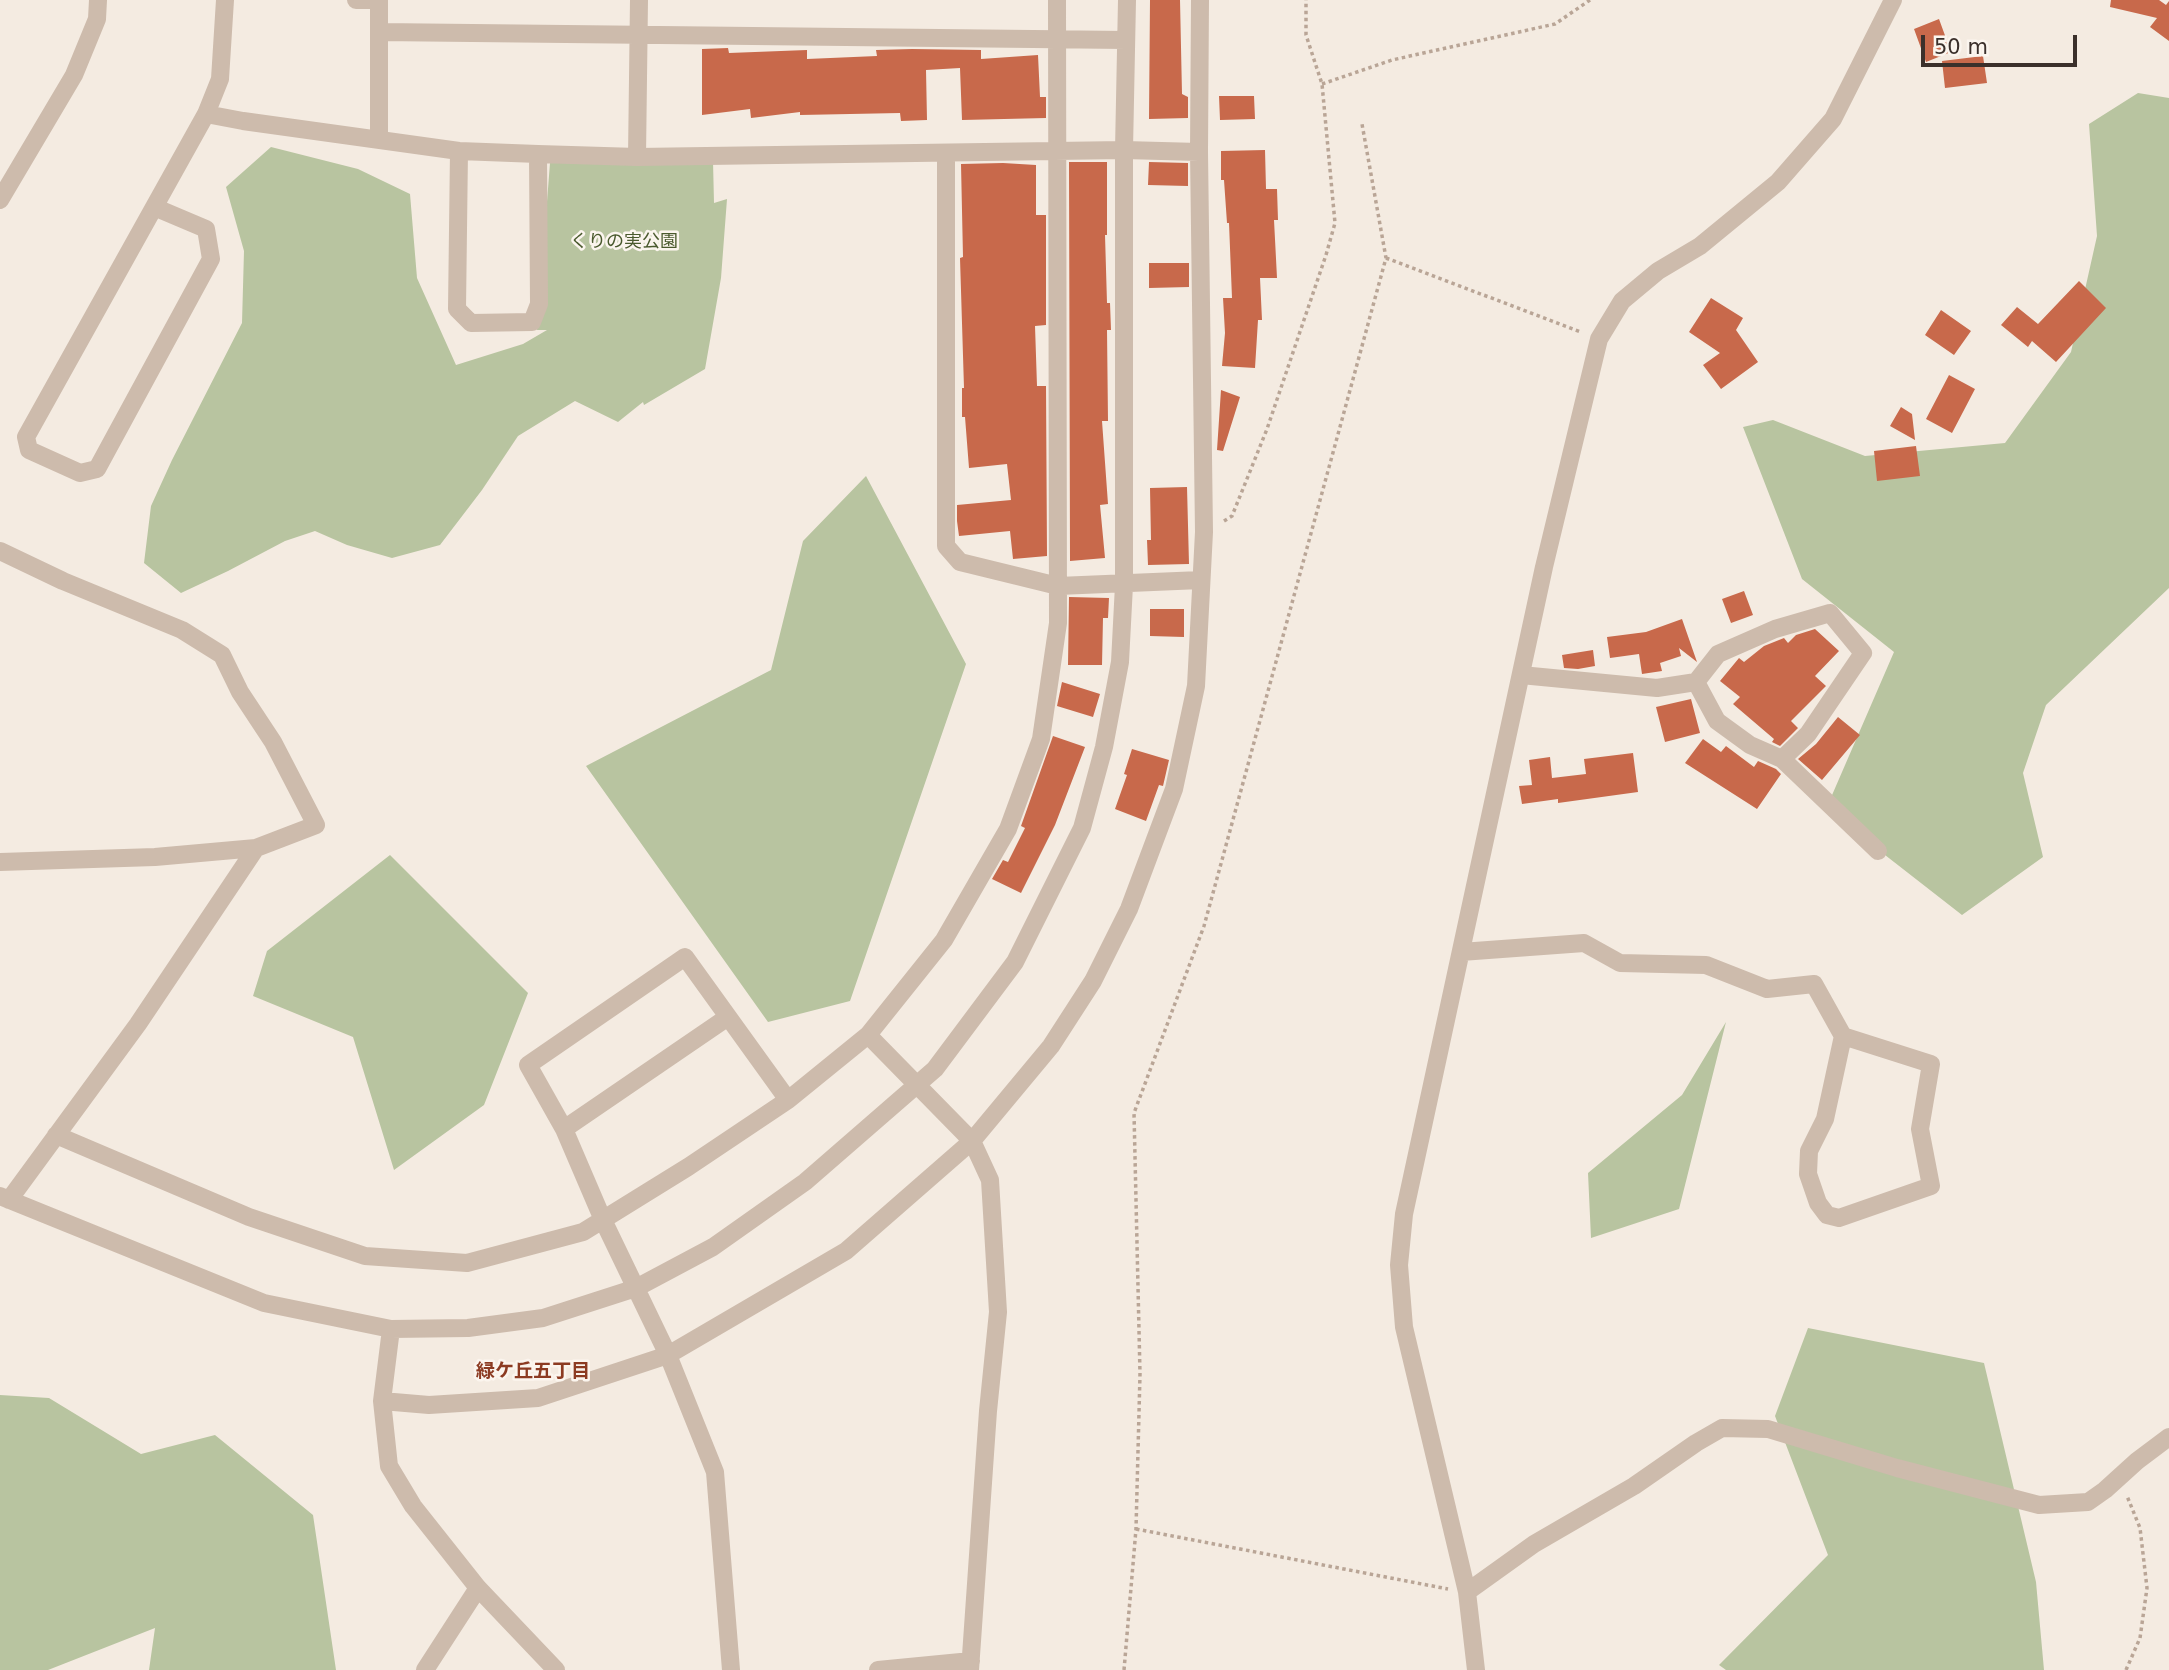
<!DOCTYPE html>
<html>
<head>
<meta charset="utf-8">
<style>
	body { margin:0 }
	#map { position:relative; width:2169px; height:1670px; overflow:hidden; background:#f4ebe1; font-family:"DejaVu Sans",sans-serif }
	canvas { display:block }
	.scale { position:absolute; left:1921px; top:35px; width:156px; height:32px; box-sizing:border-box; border:4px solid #3b302b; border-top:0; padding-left:9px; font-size:21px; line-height:24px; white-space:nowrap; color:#3b302b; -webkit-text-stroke:5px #fbf5ee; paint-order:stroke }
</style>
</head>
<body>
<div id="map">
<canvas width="2169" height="1670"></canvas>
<div class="scale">50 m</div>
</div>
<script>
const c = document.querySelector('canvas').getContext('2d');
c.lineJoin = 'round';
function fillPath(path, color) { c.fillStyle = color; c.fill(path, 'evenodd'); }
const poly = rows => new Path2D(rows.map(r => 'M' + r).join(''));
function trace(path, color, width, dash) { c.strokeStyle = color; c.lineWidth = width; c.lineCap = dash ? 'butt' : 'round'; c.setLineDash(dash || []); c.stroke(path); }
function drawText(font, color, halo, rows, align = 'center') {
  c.font = font + ' "DejaVu Sans","Noto Sans JP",sans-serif'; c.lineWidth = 5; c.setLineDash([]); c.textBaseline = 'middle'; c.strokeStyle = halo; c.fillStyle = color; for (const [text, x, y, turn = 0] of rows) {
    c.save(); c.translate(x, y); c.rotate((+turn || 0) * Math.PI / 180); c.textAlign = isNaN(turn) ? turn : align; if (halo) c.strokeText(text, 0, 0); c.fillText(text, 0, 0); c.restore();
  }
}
fillPath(poly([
	[2138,93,2169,98,2169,588,2046,705,2023,773,2043,857,1962,915,1826,809,1894,652,1802,579,1743,427,1773,420,1865,456,2005,443,2071,352,2097,236,2089,124],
	[271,147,358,169,410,194,417,278,456,365,523,344,547,330,537,330,550,163,713,161,714,203,727,199,721,278,705,369,644,405,643,402,618,422,575,401,518,436,482,490,440,545,392,558,347,545,315,531,285,541,228,571,181,593,144,563,151,506,172,460,242,323,244,251,226,187],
	[866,476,966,664,850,1001,768,1022,586,766,771,670,803,541],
	[390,855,528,993,484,1105,394,1170,353,1037,253,996,267,951],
	[1726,1022,1679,1209,1591,1238,1588,1173,1682,1095],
	[1808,1328,1984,1363,2036,1582,2044,1670,1726,1670,1719,1665,1828,1555,1775,1416],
	[0,1395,49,1398,141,1454,215,1435,313,1515,336,1670,149,1670,155,1628,48,1670,0,1670]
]), '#b8c4a0');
fillPath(poly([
	[1150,0,1180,0,1182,94,1188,97,1188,118,1149,119],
	[2111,0,2159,0,2166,5,2169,1,2169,41,2150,27,2157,18,2110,7],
	[1939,19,1951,52,1926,62,1914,29],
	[728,48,729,53,807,50,807,59,877,56,876,50,912,49,981,50,981,59,1038,55,1040,97,1046,97,1046,118,962,120,960,68,926,70,927,120,901,121,900,113,800,115,800,112,751,118,750,109,702,115,702,49],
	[1983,56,1987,83,1945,88,1942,61],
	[1219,96,1254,96,1255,119,1220,120],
	[1265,150,1266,189,1277,189,1278,220,1274,220,1277,278,1260,278,1262,320,1258,320,1255,368,1222,366,1225,333,1223,298,1232,298,1229,223,1227,223,1224,180,1221,180,1221,151],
	[1069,162,1107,162,1107,235,1105,235,1107,303,1110,303,1111,330,1107,330,1108,421,1102,421,1108,504,1100,505,1105,558,1070,561],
	[1149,162,1188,163,1188,186,1148,185],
	[1003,163,1036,165,1036,215,1046,215,1046,325,1035,326,1037,386,1046,386,1047,556,1013,559,1010,531,959,536,957,521,957,505,1011,500,1007,464,969,468,965,417,962,417,962,388,964,388,960,258,963,257,961,164],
	[1149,263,1189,263,1189,287,1149,288],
	[2079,281,2106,308,2056,362,2032,341,2028,347,2001,325,2017,307,2038,324],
	[1711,298,1743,318,1736,330,1758,362,1721,389,1703,365,1720,353,1689,332],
	[1941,310,1971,331,1954,355,1925,335],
	[1949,375,1975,389,1952,433,1926,419],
	[1221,390,1240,397,1223,451,1217,450],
	[1901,407,1912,414,1915,440,1890,426],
	[1916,446,1920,476,1877,481,1874,451],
	[1187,487,1189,564,1148,565,1147,540,1151,540,1150,488],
	[1744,591,1753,615,1731,623,1722,599],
	[1069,597,1109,598,1108,618,1103,618,1102,665,1068,665],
	[1150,609,1184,609,1184,637,1150,636],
	[1682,619,1697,662,1679,648,1681,656,1660,663,1662,671,1642,674,1639,654,1610,658,1607,637,1646,632],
	[1815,629,1839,651,1815,676,1826,686,1791,721,1798,728,1780,746,1772,742,1774,739,1733,704,1740,697,1720,681,1739,658,1744,662,1764,646,1784,638,1788,643,1796,635],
	[1593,650,1595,666,1578,669,1564,668,1562,655],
	[1062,682,1100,694,1093,717,1057,706],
	[1691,699,1700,733,1665,742,1656,707],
	[1838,717,1860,735,1822,780,1798,759,1816,744],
	[1053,736,1085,747,1055,825,1021,893,992,879,1003,860,1008,862,1025,828,1021,826],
	[1703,739,1721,752,1726,746,1754,767,1758,761,1776,769,1781,774,1757,809,1685,763],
	[1132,749,1169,760,1163,786,1159,785,1146,821,1115,809,1127,775,1124,774],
	[1633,753,1638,792,1558,803,1558,799,1522,804,1519,786,1532,785,1529,760,1550,757,1552,778,1586,774,1584,759]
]), '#c8694b');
trace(poly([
	[1322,84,1392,60,1555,24,1590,0],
	[1386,258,1581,332],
	[1224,521,1232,516,1267,429,1326,255,1335,223,1322,84,1306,35,1306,0],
	[1136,1529,1448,1589],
	[1124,1670,1136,1529,1140,1374,1134,1113,1204,926,1386,258,1362,124],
	[2126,1670,2140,1638,2147,1588,2140,1528,2127,1496]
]), '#b9a596', 3.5, [3.5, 3.5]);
trace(poly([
	[356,0,379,0],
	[379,1,379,140],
	[379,32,1126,40],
	[206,114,243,121,459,151,538,154,637,157,1124,150,1199,152,1204,532,1196,686,1174,789,1129,909,1093,981,1051,1046,972,1141,846,1251,668,1355,538,1398,429,1405,382,1401],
	[459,151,457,309,471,323,532,322,539,304,538,154],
	[1199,152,1200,0],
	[946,153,946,546,960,562,1058,586,1201,580],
	[637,157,639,0],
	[0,200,74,75,97,19,98,0],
	[154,207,206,229,211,259,97,469,80,473,29,450,26,437,206,114,220,79,225,0],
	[0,551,63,581,182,630,222,655,240,692,273,742,316,825,256,848,155,857,0,862],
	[1521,675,1657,688,1696,682,1718,654,1775,629,1830,613,1863,653,1808,734,1782,759],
	[1696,682,1717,721,1750,745,1782,759,1878,851],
	[1461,952,1584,943,1620,963,1706,965,1767,989,1814,984,1843,1036,1931,1064,1920,1129,1931,1186,1839,1218,1827,1215,1818,1203,1808,1174,1809,1151,1825,1119,1843,1036],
	[868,1035,972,1141,990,1180,998,1312,988,1411,970,1670],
	[564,1129,728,1017],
	[56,1135,249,1217,365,1256,467,1263,583,1232,688,1167,788,1100,868,1035,944,940,1008,829,1041,739,1058,623,1057,0],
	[0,1196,264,1303,391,1329,468,1328,543,1318,636,1288,713,1247,805,1182,935,1069,1015,962,1082,828,1104,747,1120,662,1124,585,1124,150,1127,0],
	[9,1200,138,1024,256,848],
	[391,1329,382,1401,389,1466,413,1506,478,1588,556,1670],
	[1467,1592,1534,1544,1634,1486,1696,1443,1722,1428,1768,1429,1897,1468,2039,1505,2088,1502,2105,1490,2137,1461,2169,1437],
	[425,1670,478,1588],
	[731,1670,715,1472,668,1355,603,1220,564,1129,528,1065,685,957,788,1100],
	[878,1670,971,1661],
	[1476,1670,1467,1592,1404,1327,1399,1265,1404,1214,1544,567,1599,339,1622,301,1658,271,1700,246,1778,182,1833,119,1893,0]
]), '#cdbbac', 18);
drawText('18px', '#4a5a2e', '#fbf5ee', [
	["くりの実公園",624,242]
]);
drawText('bold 19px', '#8c3b22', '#fbf5ee', [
	["緑ケ丘五丁目",533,1372]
]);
</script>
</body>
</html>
